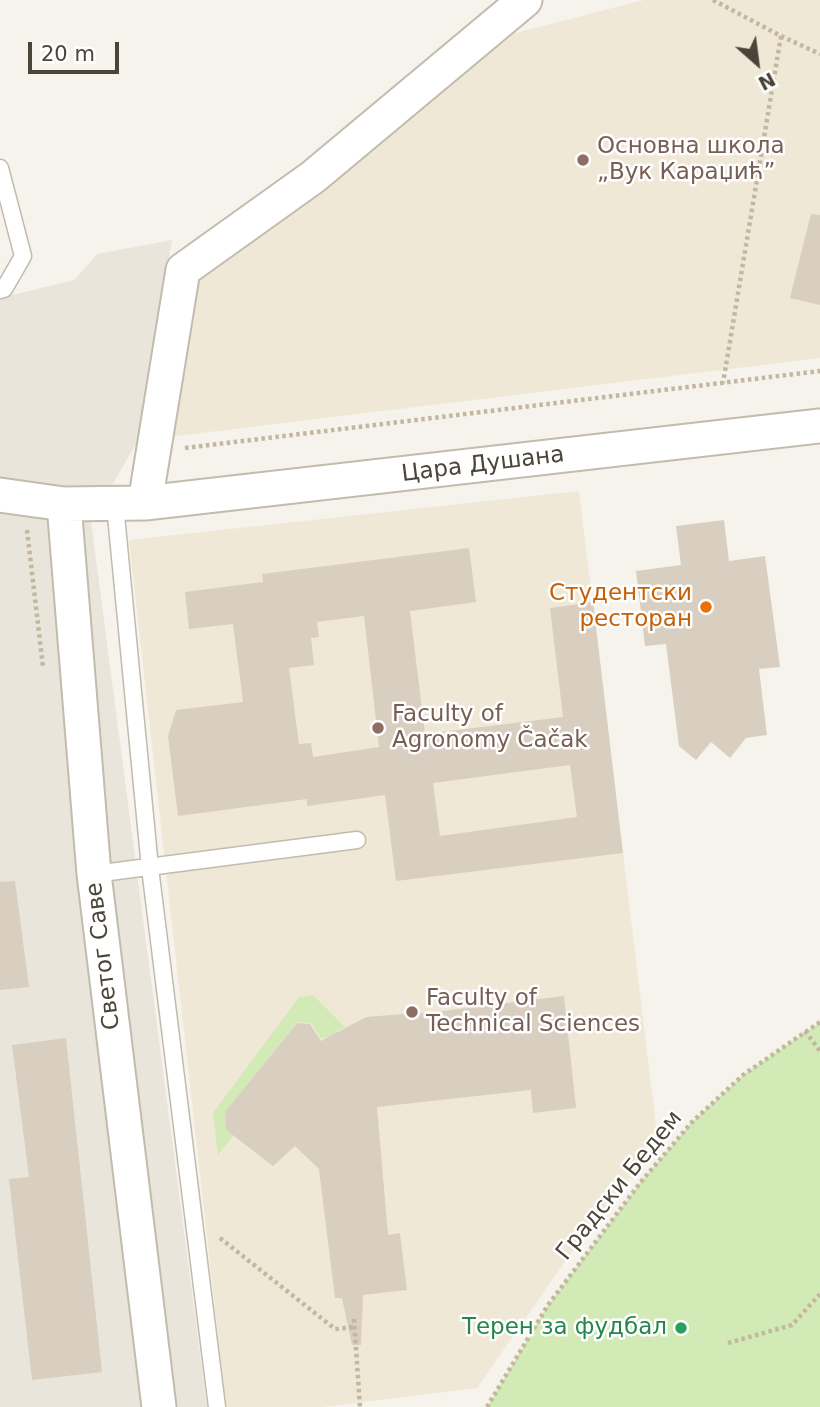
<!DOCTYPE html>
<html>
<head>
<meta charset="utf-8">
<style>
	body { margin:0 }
	#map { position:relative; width:820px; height:1407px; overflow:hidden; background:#f6f3ec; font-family:"DejaVu Sans",sans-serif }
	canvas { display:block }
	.north { position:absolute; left:722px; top:28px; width:70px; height:70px; -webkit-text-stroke:5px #fff; paint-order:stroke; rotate:152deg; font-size:19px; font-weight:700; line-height:28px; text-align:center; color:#4b4439 }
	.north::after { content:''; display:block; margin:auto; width:24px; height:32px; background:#4b4439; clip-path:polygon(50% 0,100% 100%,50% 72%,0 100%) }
	.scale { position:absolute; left:28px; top:42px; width:91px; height:32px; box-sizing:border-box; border:4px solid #4b4439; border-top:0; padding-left:9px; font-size:21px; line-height:24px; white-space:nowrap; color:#4b4439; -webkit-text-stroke:5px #fff; paint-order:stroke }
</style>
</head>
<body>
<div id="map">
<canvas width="820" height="1407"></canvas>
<div class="north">N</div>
<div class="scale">20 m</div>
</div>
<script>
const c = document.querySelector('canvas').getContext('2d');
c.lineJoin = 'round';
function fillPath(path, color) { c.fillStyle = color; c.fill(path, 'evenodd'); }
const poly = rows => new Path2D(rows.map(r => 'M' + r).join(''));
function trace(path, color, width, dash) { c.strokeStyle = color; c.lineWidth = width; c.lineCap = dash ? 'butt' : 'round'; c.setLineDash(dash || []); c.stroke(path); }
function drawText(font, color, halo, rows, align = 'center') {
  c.font = font + ' "DejaVu Sans",sans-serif'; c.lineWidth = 5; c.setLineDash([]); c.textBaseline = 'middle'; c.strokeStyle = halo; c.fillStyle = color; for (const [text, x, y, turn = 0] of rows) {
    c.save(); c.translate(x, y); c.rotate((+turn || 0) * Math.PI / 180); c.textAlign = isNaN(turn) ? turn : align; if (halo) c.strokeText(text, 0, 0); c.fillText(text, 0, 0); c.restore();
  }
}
fillPath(poly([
	[172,240,140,437,91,521,207,1407,0,1407,0,298,74,280,97,254]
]), '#eae5da');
fillPath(poly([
	[644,0,820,0,820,358,168,437,191,284,500,37],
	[579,491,658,1142,578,1243,477,1388,323,1407,226,1407,129,540]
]), '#efe8d6');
fillPath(poly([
	[313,995,345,1027,337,1031,337,1037,321,1038,311,1023,297,1022,225,1112,226,1130,233,1136,218,1155,213,1113,299,997],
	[820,1022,820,1407,487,1407,548,1305,640,1183,692,1122,743,1075]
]), '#d2eab5');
fillPath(poly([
	[811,214,820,215,820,305,790,298],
	[724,520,729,561,765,556,780,667,759,669,767,735,746,738,730,758,711,742,696,760,679,746,666,644,645,646,636,571,681,565,676,526],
	[469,548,476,602,410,611,425,734,563,717,550,608,593,602,623,853,396,881,385,795,307,806,307,799,178,816,168,736,176,710,243,702,233,624,189,629,185,592,263,582,262,574],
	[364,616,379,747,313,757,311,743,299,744,289,668,314,665,311,638,319,637,317,622],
	[570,765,577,817,440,836,433,783],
	[15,881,29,987,0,990,0,882],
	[564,996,576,1108,533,1113,531,1090,377,1107,388,1235,400,1233,407,1290,363,1295,361,1345,352,1345,342,1298,335,1298,319,1169,295,1146,273,1166,226,1130,225,1112,297,1023,310,1024,321,1041,366,1017,443,1011],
	[66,1038,102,1372,32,1380,9,1179,29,1177,12,1045]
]), '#d8cfc1');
const lane = poly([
	[0,168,23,256,4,289,0,290],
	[115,505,150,868,217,1407],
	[94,874,357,840]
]);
const street = poly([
	[0,495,64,504,145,503,820,426],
	[145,503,183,270,313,177,525,0],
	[64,504,94,874,159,1407]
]);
trace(lane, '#c2bbae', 19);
trace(street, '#c2bbae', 37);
trace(poly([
	[713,0,781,36,723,383],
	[781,36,820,54],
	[185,448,820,371],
	[27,530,43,667],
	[805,1031,820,1051],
	[220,1238,335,1329,355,1327],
	[354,1319,360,1407],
	[728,1343,792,1325,820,1294],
	[487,1407,548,1305,640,1183,692,1122,743,1075,820,1022]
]), '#c4b79f', 4.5, [3.5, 3.5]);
trace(lane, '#fff', 16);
trace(street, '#fff', 33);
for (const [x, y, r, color] of [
	[583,160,7,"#8d6e63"],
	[706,607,7,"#e8710a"],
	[378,728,7,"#8d6e63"],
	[412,1012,7,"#8d6e63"],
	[681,1328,7,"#2e9e5b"]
]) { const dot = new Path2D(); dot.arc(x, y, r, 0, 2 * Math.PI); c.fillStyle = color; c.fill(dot); trace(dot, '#fff', 2.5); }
drawText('23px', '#785e54', '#fff', [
	["Основна школа",597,147],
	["„Вук Караџић”",597,173],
	["Faculty of",392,715],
	["Agronomy Čačak",392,741],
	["Faculty of",426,999],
	["Technical Sciences",426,1025]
], 'left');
drawText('23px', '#4b4439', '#fff', [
	["Цара Душана",483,465,-7],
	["Светог Саве",104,956,-97],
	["Градски Бедем",620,1186,-51]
]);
drawText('23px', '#c56008', '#fff', [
	["Студентски",692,594],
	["ресторан",692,620]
], 'right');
drawText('23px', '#27864d', '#fff', [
	["Терен за фудбал",667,1328]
], 'right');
</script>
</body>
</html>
